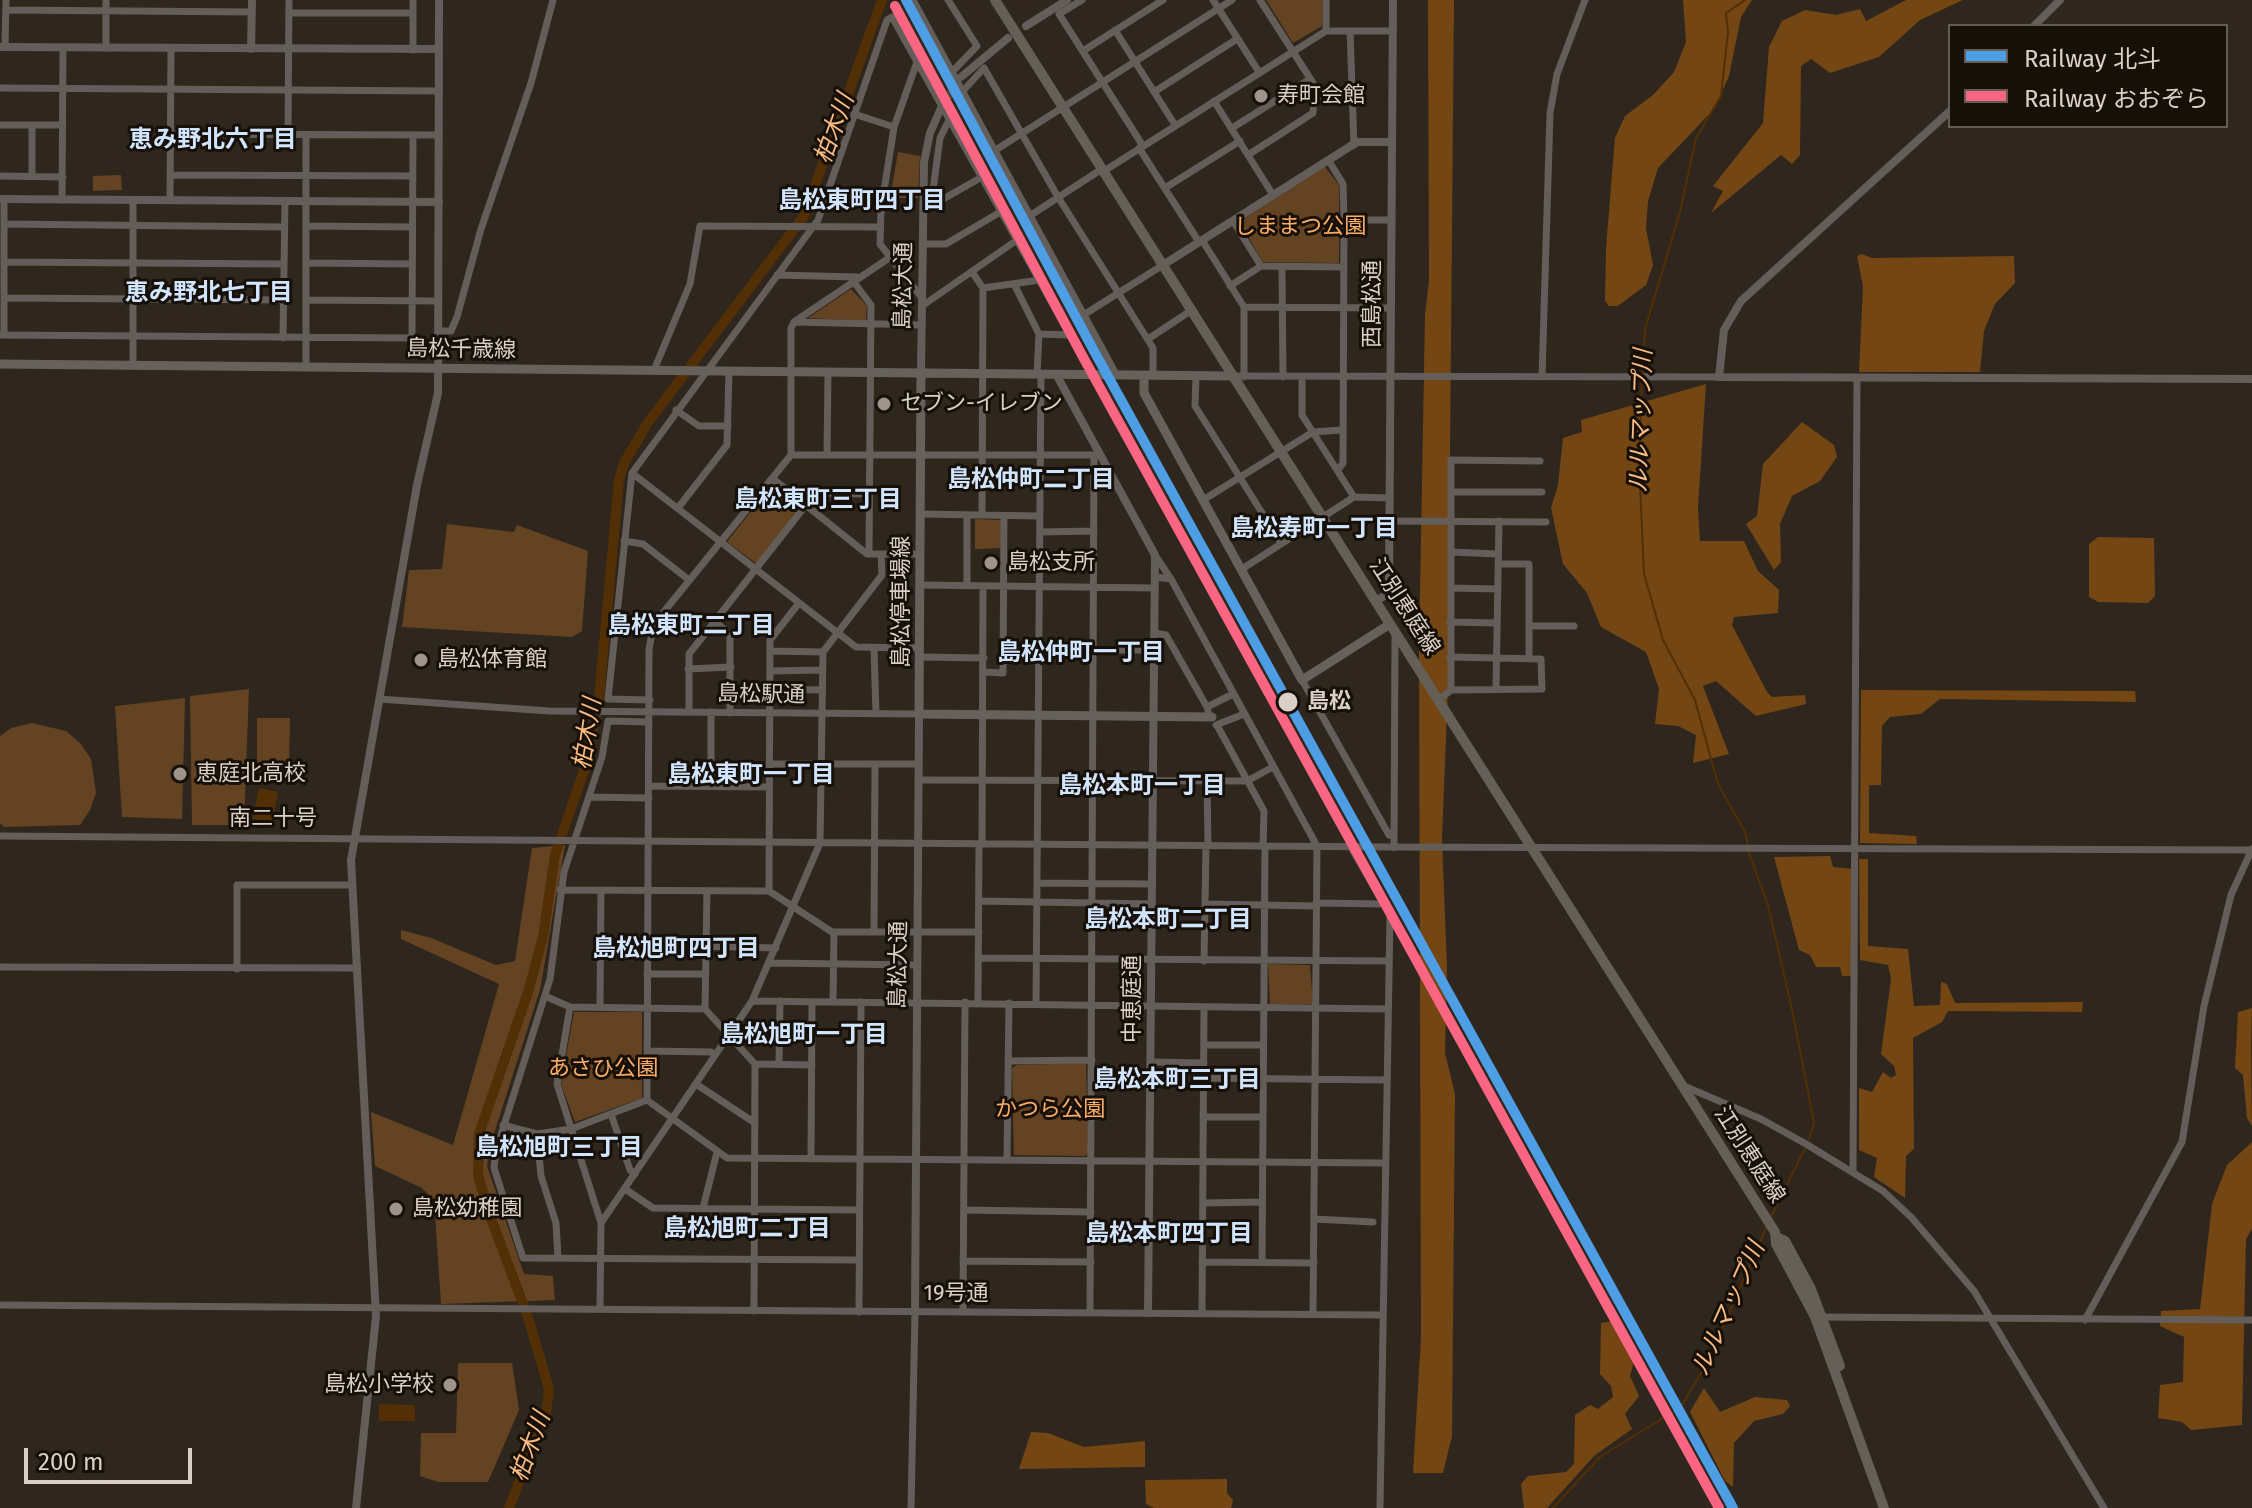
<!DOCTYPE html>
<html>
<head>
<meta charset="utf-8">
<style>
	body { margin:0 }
	#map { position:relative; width:2252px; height:1508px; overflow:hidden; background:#2f261d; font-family:"Fira Sans","Noto Sans JP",sans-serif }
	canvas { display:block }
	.legend { position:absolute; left:1948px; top:24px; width:280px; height:104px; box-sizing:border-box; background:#171009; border:2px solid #655d55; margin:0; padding:10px 14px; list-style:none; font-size:24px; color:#dbd0c7 }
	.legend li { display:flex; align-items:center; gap:16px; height:40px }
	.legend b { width:40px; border:2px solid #655d55 }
	.scale { position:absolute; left:24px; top:1448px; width:168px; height:36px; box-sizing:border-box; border:4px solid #dbd0c7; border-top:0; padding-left:10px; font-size:24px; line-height:28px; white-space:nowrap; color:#dbd0c7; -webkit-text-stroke:6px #171009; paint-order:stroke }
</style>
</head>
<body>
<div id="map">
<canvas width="2252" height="1508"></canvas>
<ul class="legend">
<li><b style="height:10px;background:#4d9ee5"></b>Railway 北斗</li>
<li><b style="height:10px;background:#fa6682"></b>Railway おおぞら</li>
</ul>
<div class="scale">200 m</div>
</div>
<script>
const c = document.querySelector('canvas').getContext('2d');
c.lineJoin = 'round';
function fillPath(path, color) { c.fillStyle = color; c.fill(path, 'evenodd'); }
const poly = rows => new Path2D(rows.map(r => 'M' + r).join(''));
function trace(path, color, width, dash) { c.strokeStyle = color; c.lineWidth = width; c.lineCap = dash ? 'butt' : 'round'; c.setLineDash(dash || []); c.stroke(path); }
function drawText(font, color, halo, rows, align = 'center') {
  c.font = font + ' "Fira Sans","Noto Sans JP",sans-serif'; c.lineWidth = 6; c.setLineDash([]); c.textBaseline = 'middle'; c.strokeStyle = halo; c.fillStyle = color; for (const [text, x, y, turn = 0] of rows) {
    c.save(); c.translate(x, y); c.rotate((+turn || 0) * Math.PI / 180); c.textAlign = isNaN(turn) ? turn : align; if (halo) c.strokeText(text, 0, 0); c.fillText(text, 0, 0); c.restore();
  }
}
fillPath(poly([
	[1266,0,1322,0,1322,26,1293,43],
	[898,152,920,156,918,198,890,198],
	[1325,167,1339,185,1339,263,1263,262,1239,222],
	[121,175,122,190,93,191,93,176],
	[851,289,867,306,866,321,808,318],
	[773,483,802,507,757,564,727,542],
	[975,519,1001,520,1001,548,975,549],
	[447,524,514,532,517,525,588,551,582,631,572,637,402,627,409,570,442,569],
	[249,689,244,825,192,825,190,696],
	[185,698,182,819,122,817,115,706],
	[290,718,289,768,257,768,257,718],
	[32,723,66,731,81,744,91,759,96,793,90,810,80,825,4,827,0,823,0,736,11,728],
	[565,845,540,990,490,1146,487,1166,524,1274,553,1276,555,1300,441,1304,434,1200,422,1188,375,1166,371,1112,453,1145,499,984,401,939,401,930,431,938,496,965,515,961,532,848],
	[1268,964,1310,965,1313,1004,1270,1004],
	[574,1012,642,1012,642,1098,575,1122,561,1084],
	[1086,1063,1088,1153,1085,1156,1014,1155,1012,1068,1017,1065],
	[458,1363,512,1363,519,1410,488,1482,438,1482,420,1476,421,1433,456,1433]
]), '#644323');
fillPath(poly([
	[1428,0,1454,0,1448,685,1442,840,1447,967,1445,1053,1455,1094,1452,1436,1443,1473,1413,1473,1421,1337,1419,650,1425,315,1429,280],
	[1683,0,1752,0,1741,17,1729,76,1715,108,1658,168,1648,201,1646,228,1653,265,1646,285,1618,306,1609,306,1605,301,1606,248,1615,138,1625,116,1653,95,1674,72,1686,42],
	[1906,0,1963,0,1920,20,1879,57,1830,73,1811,59,1801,66,1800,155,1792,164,1781,155,1711,213,1723,191,1713,186,1763,123,1769,47,1782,21,1805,10,1836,15,1860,9,1866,21],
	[1862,254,1872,258,2014,256,2015,283,1995,304,1984,331,1980,372,1859,372,1863,286,1857,256],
	[1706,384,1698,508,1700,541,1744,541,1758,571,1779,590,1778,613,1734,617,1732,625,1767,692,1772,697,1805,695,1806,704,1756,716,1716,681,1703,686,1729,754,1693,763,1696,735,1678,726,1655,724,1659,689,1646,652,1601,627,1587,593,1563,564,1551,508,1558,485,1563,438,1582,432,1581,420],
	[1802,422,1834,445,1837,457,1820,481,1792,496,1780,524,1781,562,1774,570,1746,524,1757,516,1763,464],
	[2098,537,2154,538,2155,596,2148,603,2098,602,2089,597,2089,544],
	[1861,690,2135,691,2136,702,1940,699,1921,714,1890,717,1882,726,1881,785,1869,785,1869,833,1916,836,1917,844,1860,843],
	[1830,856,1833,867,1854,869,1852,976,1842,976,1840,967,1816,967,1810,955,1799,950,1774,857],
	[1859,859,1868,859,1868,946,1908,949,1914,1006,1940,1005,1941,982,1947,984,1955,1003,2083,1002,2082,1012,1948,1011,1942,1022,1913,1038,1914,1149,1906,1156,1905,1198,1874,1177,1877,1158,1859,1150,1859,1088,1872,1092,1883,1072,1891,1078,1896,1075,1894,1066,1881,1054,1891,979,1888,965,1860,960],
	[2252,1008,2251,1046,2252,1126,2247,1118,2243,1075,2235,1068,2238,1012],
	[2252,1142,2252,1229,2246,1239,2242,1425,2191,1430,2182,1422,2158,1418,2160,1385,2183,1382,2184,1337,2160,1326,2161,1311,2200,1309,2212,1204,2227,1165],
	[1620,1320,1637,1351,1630,1376,1639,1396,1625,1414,1632,1429,1594,1456,1547,1508,1524,1508,1521,1484,1528,1476,1566,1472,1574,1464,1575,1415,1590,1405,1598,1409,1613,1397,1611,1386,1600,1374,1601,1323],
	[1704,1388,1720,1412,1755,1397,1787,1400,1790,1406,1783,1414,1754,1421,1734,1443,1733,1487,1725,1481,1690,1412],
	[1031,1432,1048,1433,1084,1447,1145,1441,1145,1467,1019,1469],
	[1227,1479,1227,1493,1233,1500,1231,1508,1154,1508,1146,1504,1145,1480]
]), '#744613');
fillPath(poly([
	[259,788,278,792,272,822,253,819],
	[379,1404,415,1405,415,1421,379,1421]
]), '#532f05');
trace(poly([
	[1643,373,1645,329,1680,212,1696,138,1721,96,1728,32,1726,13,1745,0],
	[1642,379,1639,463,1644,574,1663,640,1695,700,1718,784,1745,832,1748,845],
	[1749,853,1768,905,1793,1014,1814,1123,1809,1139],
	[1770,1219,1805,1148],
	[1553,1508,1600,1457,1681,1407,1708,1361,1766,1228]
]), '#532f05', 2);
trace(poly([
	[509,1508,546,1413,549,1389,528,1317,490,1216,478,1175,479,1134,528,992,543,937,555,855,588,759,599,698,619,480,625,461,649,421,804,216,882,0]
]), '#532f05', 10);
trace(poly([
	[941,108,960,78]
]), '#494036', 8, [8, 4]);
trace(poly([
	[913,0,1116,374],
	[948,0,977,46,952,72],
	[1082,0,1059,14,1143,146],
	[1213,0,1259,72],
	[6,10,252,12],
	[289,13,413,13],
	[1115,30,1175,125],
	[1326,31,1326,0],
	[1350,31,1354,145],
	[5,47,6,0],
	[106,48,106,0],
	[413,50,413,0],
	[1083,51,1163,0],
	[917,62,894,127,881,210,880,244,922,298],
	[0,88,439,91],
	[962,92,984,68,1058,197,1153,348,1153,375],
	[1154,92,1237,39],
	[1314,99,1354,98],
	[1214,101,1273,195],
	[854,114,894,127],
	[0,125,63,125],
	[1232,128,1310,79],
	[171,134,439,135],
	[288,134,289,0],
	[1139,148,1199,242],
	[994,151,1232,0],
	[1248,155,1313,113,1314,99,1313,83,1260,0],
	[1329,161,1343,184,1344,220,1343,463,1338,470],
	[1104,171,1326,31,1393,31],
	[171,175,413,176],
	[0,176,63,177],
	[32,176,32,125],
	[1165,188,1240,141],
	[62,200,63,47],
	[170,200,171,48],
	[931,205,940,138,950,118],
	[929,207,982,177],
	[1031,215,1102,169],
	[1344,220,1392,220],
	[1233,221,1261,266,1343,267],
	[4,224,283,227],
	[306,226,412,227],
	[1202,240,1244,307,1244,377],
	[923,244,946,244,1002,211],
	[4,262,284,264],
	[306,263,412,264],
	[1282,268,1283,377],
	[972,272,983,288,982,515],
	[777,275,857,277],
	[853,281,871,305,869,554],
	[1014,284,1039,334,1037,374],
	[1230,286,1261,266],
	[983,288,1040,280],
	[4,298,283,300],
	[306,300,438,301],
	[922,306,1017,240],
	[1244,307,1391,308],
	[1085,314,1163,265],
	[796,322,922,325],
	[438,331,451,331,457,317,481,229,531,83,553,0],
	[0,335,412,338,413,135],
	[4,335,4,199],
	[283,338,285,201],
	[1148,339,1192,310],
	[133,365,133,200],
	[306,366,306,135],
	[654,370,690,284,700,226,880,227],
	[1196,376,1195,406,1281,543],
	[1233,376,1719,377],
	[1302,377,1302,415,1354,497],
	[1542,377,1550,113,1557,74,1585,0],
	[676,410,699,426,728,426],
	[791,455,1097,455],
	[827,455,828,372],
	[632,473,856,647,920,648],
	[772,478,867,554,920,554],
	[1452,492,1542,492],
	[1203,500,1313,432,1342,430],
	[678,508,727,445,729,371],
	[920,514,1039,516],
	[1389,521,1546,522],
	[1040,532,1094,531],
	[624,541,643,544,689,580],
	[1451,552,1498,554],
	[1155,555,1171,579],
	[1498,564,1529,564,1529,658],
	[1242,569,1354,497,1390,498],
	[1155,577,1171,579,1317,846,1313,1314],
	[920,585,1155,588],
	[967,586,967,515],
	[1451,588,1498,589],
	[714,621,730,634,730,713],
	[1450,622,1497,623],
	[1529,626,1574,626],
	[1154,633,1166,635,1207,707],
	[874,648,876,714],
	[1004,650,1154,650],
	[770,651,823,652],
	[920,657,984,658],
	[688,669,731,667],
	[770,671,822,670],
	[984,672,1003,673,1004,516],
	[1302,680,1389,835,1393,836],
	[770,689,822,690],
	[1496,689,1499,521],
	[1451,690,1451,460,1540,461],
	[379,699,549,711,919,714],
	[1440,699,1451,690,1542,689,1541,659,1450,657],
	[650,700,608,699,632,473,818,220,887,20,892,17,1070,335,1039,334],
	[1208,711,1207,707,1233,694],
	[689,712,689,654,806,505,816,493,869,494],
	[649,722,608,721,602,757,564,872,550,979,496,1151,494,1168,523,1258,859,1260],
	[1216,725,1244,714],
	[1218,727,1264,811,1263,846],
	[769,764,918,764],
	[918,780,1247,781,1273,767],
	[1207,781,1208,846],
	[649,786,769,787],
	[711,786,711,712],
	[590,797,649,798],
	[0,836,1389,847,2252,850],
	[982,844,983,586],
	[1351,847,1390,915,1380,1508],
	[1394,848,1395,634],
	[1037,883,1152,884],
	[560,890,769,891,832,932,979,932],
	[769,891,770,640,799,603],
	[979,901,1152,904],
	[1316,903,1384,904],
	[1205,904,1316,906],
	[874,932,875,764],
	[648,945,776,948],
	[978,958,1388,961],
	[1204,961,1206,846],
	[769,963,917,965],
	[0,967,357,968],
	[237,969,237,885,352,885],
	[647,974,706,974],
	[545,996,570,1007,705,1009,755,1064,812,1065],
	[752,1001,1387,1009],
	[833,1001,834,932],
	[978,1002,979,844],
	[1036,1003,1041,374],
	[570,1007,557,1084,601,1223],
	[600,1007,601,890],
	[705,1009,707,891],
	[1204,1045,1263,1045],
	[648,1051,711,1052,715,1055],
	[1008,1061,1092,1060],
	[1151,1062,1204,1063],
	[779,1064,780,1001],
	[1204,1078,1385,1080],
	[696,1084,755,1123],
	[1684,1086,1761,1119,1806,1144,1883,1191,1911,1217,1974,1291,2104,1508],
	[647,1100,649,650,652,632,658,619,791,455,791,328,794,322,889,258],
	[647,1100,727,1158,1384,1163],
	[611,1114,630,1170,635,1174],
	[1203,1117,1263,1117],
	[503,1125,537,1134,571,1129,647,1100],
	[537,1134,541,1176,556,1223,558,1258],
	[811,1159,812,1002],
	[1007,1160,1009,1003],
	[1853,1172,1857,379],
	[625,1189,653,1208,859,1210],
	[1203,1203,1262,1202],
	[703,1208,717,1152],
	[964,1210,1091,1212],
	[1314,1219,1373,1222],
	[963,1261,1091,1262],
	[1202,1262,1314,1263],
	[1262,1262,1265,846],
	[0,1305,1382,1315],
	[600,1309,601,1223,752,1001,820,843,823,652,882,575,881,554],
	[754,1311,755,1064],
	[963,1311,965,1002],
	[859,1312,861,1002],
	[1090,1313,1094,456],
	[1202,1314,1204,1007],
	[1818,1317,2252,1320],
	[2085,1320,2182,1142,2204,1006,2231,895,2252,849],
	[911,1508,915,1312]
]), '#635e5a', 7);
trace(poly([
	[1026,26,1067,0],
	[2034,26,2060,0],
	[0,47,439,49],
	[251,49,252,0],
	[961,77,1008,38],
	[1950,111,1741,301,1724,330,1719,377,2252,379],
	[0,199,439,202],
	[1163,265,1357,142,1392,142],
	[921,372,924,162,930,133,941,108],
	[1056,374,1155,555,1148,1313],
	[1376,601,1389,593,1393,0],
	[915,1312,919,714],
	[356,1508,376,1316,351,860,417,485,438,393,439,0]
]), '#635e5a', 8);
trace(poly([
	[0,364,1233,376],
	[921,372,919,714,1212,717],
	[1144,375,1144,393,1302,680,1390,624]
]), '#66625b', 9);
trace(poly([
	[995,0,1775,1232,1776,1244,1815,1317,1884,1508],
	[1777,1237,1785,1241,1811,1289,1840,1366]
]), '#655f58', 10);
trace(poly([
	[906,0,1094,351,1733,1508]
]), '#4d9ee5', 10);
trace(poly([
	[895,6,1083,357,1719,1508]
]), '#fa6682', 10);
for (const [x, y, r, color] of [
	[1261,96,8,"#9f948c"],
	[884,404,8,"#9f948c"],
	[991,563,8,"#9f948c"],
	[421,660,8,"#9f948c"],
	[1288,702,11,"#dbd0c7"],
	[180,774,8,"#9f948c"],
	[396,1209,8,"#9f948c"],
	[450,1385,8,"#9f948c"]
]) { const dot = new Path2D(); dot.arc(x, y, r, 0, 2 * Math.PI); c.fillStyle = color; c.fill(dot); trace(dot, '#171009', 3); }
drawText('22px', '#dbd0c7', '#171009', [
	["寿町会館",1277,96],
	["セブン-イレブン",900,404],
	["島松支所",1007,563],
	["島松体育館",437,660],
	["恵庭北高校",196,774],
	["島松幼稚園",412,1209],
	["島松小学校",434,1385,"right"]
], 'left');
drawText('22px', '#fcad65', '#171009', [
	["しままつ公園",1300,227],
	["あさひ公園",603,1069],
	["かつら公園",1050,1110]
]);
drawText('22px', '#dbd0c7', '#171009', [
	["島松大通",904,286,-89],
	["西島松通",1373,304,-90],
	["島松千歳線",461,350,1],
	["島松停車場線",902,602,-90],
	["江別恵庭線",1404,607,57],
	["島松駅通",761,695,1],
	["南二十号",273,819],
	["島松大通",899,965,-89],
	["中恵庭通",1133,999,-90],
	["江別恵庭線",1749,1155,57],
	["19号通",956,1294]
]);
drawText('bold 22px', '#dbd0c7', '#171009', [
	["島松",1307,702]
], 'left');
drawText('italic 24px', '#fbbc84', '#171009', [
	["柏木川",835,129,-70],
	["ルルマップ川",1642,421,-88],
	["柏木川",588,734,-81],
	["ルルマップ川",1729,1309,-66],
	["柏木川",531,1447,-70]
]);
drawText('bold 24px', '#d2e5fe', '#171009', [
	["恵み野北六丁目",213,140],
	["島松東町四丁目",862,201],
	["恵み野北七丁目",209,293],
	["島松仲町二丁目",1031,480],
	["島松東町三丁目",818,500],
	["島松寿町一丁目",1314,529],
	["島松東町二丁目",691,626],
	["島松仲町一丁目",1081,653],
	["島松東町一丁目",751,775],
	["島松本町一丁目",1142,786],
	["島松本町二丁目",1168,920],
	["島松旭町四丁目",676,949],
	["島松旭町一丁目",804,1035],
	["島松本町三丁目",1177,1080],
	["島松旭町三丁目",559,1148],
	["島松旭町二丁目",747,1229],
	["島松本町四丁目",1169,1234]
]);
</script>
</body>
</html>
